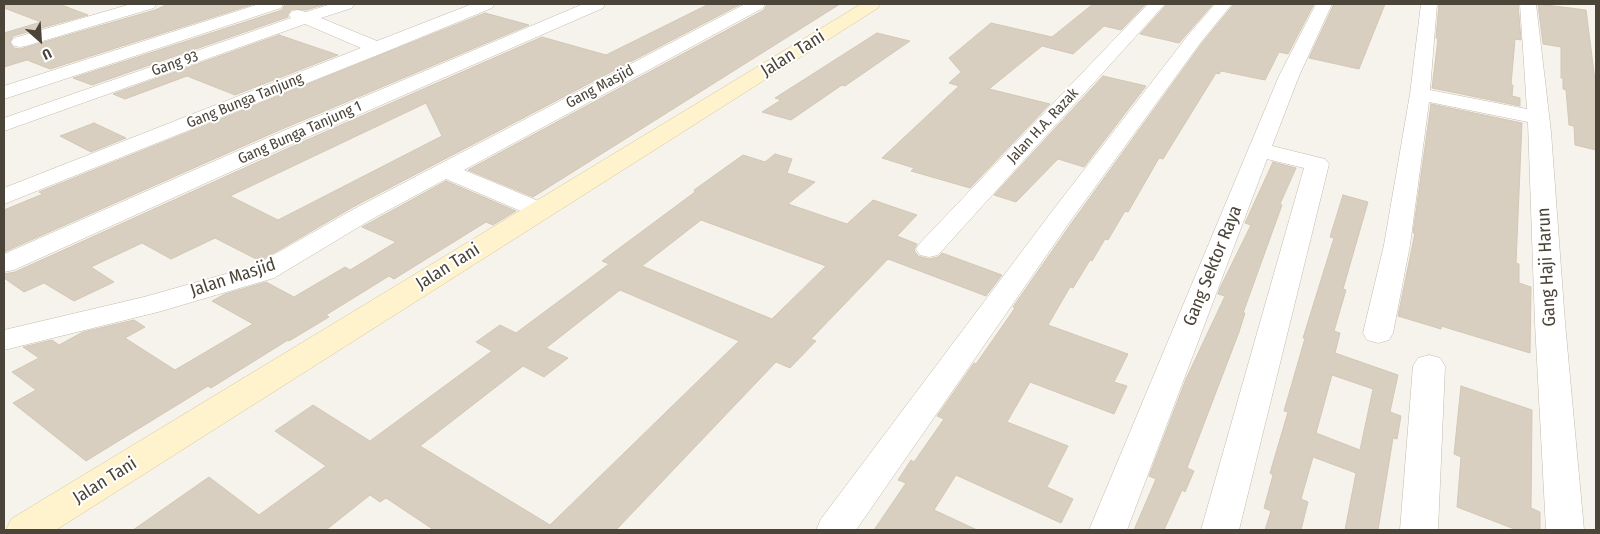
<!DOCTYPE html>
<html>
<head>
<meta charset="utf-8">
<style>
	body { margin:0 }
	#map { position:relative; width:1600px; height:534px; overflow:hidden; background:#f6f3ec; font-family:"Fira Sans Condensed",sans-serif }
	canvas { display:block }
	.frame { position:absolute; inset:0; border:5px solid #4b4439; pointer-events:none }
	.north { position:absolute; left:15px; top:15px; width:50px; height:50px; -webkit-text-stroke:4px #fff; paint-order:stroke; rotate:154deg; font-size:14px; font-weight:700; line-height:20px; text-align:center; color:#4b4439 }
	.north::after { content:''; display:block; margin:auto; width:18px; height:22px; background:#4b4439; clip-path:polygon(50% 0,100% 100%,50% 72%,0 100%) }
</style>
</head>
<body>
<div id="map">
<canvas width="1600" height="534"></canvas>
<div class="frame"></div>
<div class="north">U</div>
</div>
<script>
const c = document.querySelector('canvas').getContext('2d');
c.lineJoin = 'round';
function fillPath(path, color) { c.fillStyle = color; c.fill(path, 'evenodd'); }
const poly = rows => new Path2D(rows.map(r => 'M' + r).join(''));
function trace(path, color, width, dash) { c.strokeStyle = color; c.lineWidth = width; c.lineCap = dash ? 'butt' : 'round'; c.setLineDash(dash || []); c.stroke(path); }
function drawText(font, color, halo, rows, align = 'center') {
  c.font = font + ' "Fira Sans Condensed",sans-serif'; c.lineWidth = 4; c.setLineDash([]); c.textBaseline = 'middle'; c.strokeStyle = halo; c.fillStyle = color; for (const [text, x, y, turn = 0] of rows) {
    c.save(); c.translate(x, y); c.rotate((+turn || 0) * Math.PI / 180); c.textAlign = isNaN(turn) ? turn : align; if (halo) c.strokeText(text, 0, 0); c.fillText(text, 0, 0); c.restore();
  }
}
const building = poly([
	[4,4,59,4,88,15,13,36,10,43,14,48,20,49,155,10,168,4,254,4,50,69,27,60,4,67,4,33,41,22,4,8,4,4],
	[285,4,326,4,306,10,292,9,288,14,288,17,92,85,73,78,282,10,285,4],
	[709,4,741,4,353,207,260,261,215,238,171,259,142,243,91,267,114,282,74,301,44,283,24,292,4,278,4,274,15,272,293,146,542,37,606,55,709,4],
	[426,103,442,136,278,220,230,196,426,103],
	[767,4,840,4,533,197,468,170,764,10,767,4],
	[1093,4,1146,4,1121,30,1104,26,1073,54,1042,46,989,89,1050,104,970,188,911,171,914,168,882,158,959,86,949,83,961,72,949,58,991,23,1052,37,1093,4],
	[1167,4,1213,4,1179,43,1140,34,1167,4],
	[1234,4,1314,4,1288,54,1279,52,1265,80,1221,71,1219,74,1216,73,1163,159,1159,158,1128,212,1125,211,1108,240,1105,239,1092,261,1090,260,1073,288,1070,287,1048,325,1128,354,1114,382,1127,386,1114,414,1030,382,1007,422,1068,446,1047,487,1073,499,1061,523,956,475,934,510,977,530,874,530,906,483,898,480,911,460,914,462,944,419,937,416,974,363,976,364,1015,308,1013,307,1073,221,1202,43,1234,4],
	[1334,4,1385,4,1359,69,1309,58,1334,4],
	[1439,4,1518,4,1521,40,1515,39,1511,85,1513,85,1512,96,1520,98,1520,106,1432,88,1438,39,1436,38,1439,4],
	[1538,4,1586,10,1596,88,1596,150,1575,145,1574,126,1569,125,1566,90,1563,89,1563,78,1561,78,1561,47,1543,44,1538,4],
	[485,13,529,25,275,132,4,252,4,210,43,194,39,192,485,13],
	[877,33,910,41,845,86,842,85,791,120,762,112,781,100,775,98,877,33],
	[279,35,338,55,235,95,187,76,125,99,113,94,279,35],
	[1103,76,1146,86,1084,167,1058,159,1016,202,994,195,1103,76],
	[1431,104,1522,123,1516,263,1519,264,1519,283,1531,287,1530,353,1441,326,1441,329,1398,316,1415,233,1413,233,1431,104],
	[94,123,126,138,91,152,60,136,94,123],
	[775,154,792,159,787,173,815,182,788,204,847,224,873,200,917,215,897,236,917,244,914,250,918,256,929,259,938,257,942,253,1002,275,986,296,888,259,811,339,816,341,790,368,776,362,616,530,434,530,386,498,380,502,370,495,326,530,133,530,209,477,259,515,326,466,275,431,313,405,370,441,492,351,476,342,500,325,516,333,609,264,602,261,695,192,694,190,743,155,765,162,775,154],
	[701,220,826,266,772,319,642,266,701,220],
	[620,290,739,341,550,525,420,446,523,366,544,377,568,358,546,348,620,290],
	[1273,162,1296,168,1280,204,1282,205,1243,313,1245,313,1239,332,1187,468,1194,471,1185,492,1182,490,1164,530,1134,530,1156,479,1149,476,1186,379,1225,296,1218,294,1220,288,1251,225,1245,223,1273,162],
	[446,181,516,211,493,225,486,222,394,279,389,276,326,315,329,317,289,341,288,340,211,388,208,386,86,461,13,403,36,390,12,372,39,358,23,347,52,340,59,345,83,332,134,320,145,327,125,338,175,370,253,324,212,301,225,294,266,282,294,297,345,267,350,270,396,242,362,227,446,181],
	[1343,195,1368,202,1343,289,1346,290,1334,331,1340,333,1335,353,1398,375,1390,412,1401,416,1397,439,1393,438,1378,530,1345,530,1356,473,1313,457,1301,499,1308,502,1301,530,1265,530,1271,511,1264,508,1273,475,1270,473,1288,412,1284,411,1305,338,1303,338,1334,238,1330,237,1343,195],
	[1332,375,1373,389,1360,450,1316,433,1332,375],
	[1461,386,1532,410,1531,508,1540,512,1540,530,1517,530,1457,507,1461,457,1454,454,1461,386]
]);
fillPath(building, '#d8cfc1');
trace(building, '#d3c7b4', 1);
const street = poly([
	[131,4,156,4,154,8,26,46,20,47,14,46,11,42,14,38,131,4],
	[259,4,283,4,281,8,4,99,4,86,259,4],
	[331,4,354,4,352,8,321,18,377,41,472,4,494,4,492,8,385,52,4,204,4,188,361,48,305,24,4,131,4,118,291,18,289,15,292,11,298,10,306,12,331,4],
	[583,4,605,4,603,8,292,144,14,270,4,272,4,254,276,134,583,4],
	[745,4,765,4,763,8,464,170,548,205,552,210,548,215,539,218,530,215,446,179,372,219,274,278,158,312,4,350,4,330,144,297,254,266,354,209,745,4],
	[1148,4,1165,4,938,255,929,257,920,255,916,249,920,243,1148,4],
	[1215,4,1232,4,1201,42,1071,220,856,530,816,530,821,519,1053,210,1189,34,1215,4],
	[1316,4,1332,4,1299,76,1272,146,1325,159,1329,164,1239,530,1201,530,1304,168,1267,159,1127,530,1089,530,1279,76,1316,4],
	[1421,4,1437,4,1430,90,1527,109,1520,4,1536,4,1551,132,1565,323,1584,530,1546,530,1535,323,1528,122,1429,102,1410,245,1393,333,1389,340,1378,343,1367,340,1363,333,1384,245,1410,94,1421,4],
	[1429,355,1440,358,1445,366,1438,530,1400,530,1413,366,1418,358,1429,355]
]);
const secondary = poly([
	[861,4,880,4,878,8,56,530,6,530,11,519,861,4]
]);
trace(street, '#c2bbae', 1);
trace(secondary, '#d6c79b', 1);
fillPath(street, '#fff');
fillPath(secondary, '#fff3cd');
drawText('15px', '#4b4439', '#fff', [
	["Gang 93",175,64,-19],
	["Gang Masjid",600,87,-28],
	["Gang Bunga Tanjung",245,101,-22],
	["Jalan H.A. Razak",1043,126,-47],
	["Gang Bunga Tanjung 1",300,133,-24]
]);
drawText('18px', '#4b4439', '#fff', [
	["Jalan Tani",793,54,-32],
	["Gang Sektor Raya",1213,266,-68],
	["Jalan Tani",448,267,-32],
	["Gang Haji Harun",1547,267,-93],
	["Jalan Masjid",233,278,-18],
	["Jalan Tani",105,481,-32]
]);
</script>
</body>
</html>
